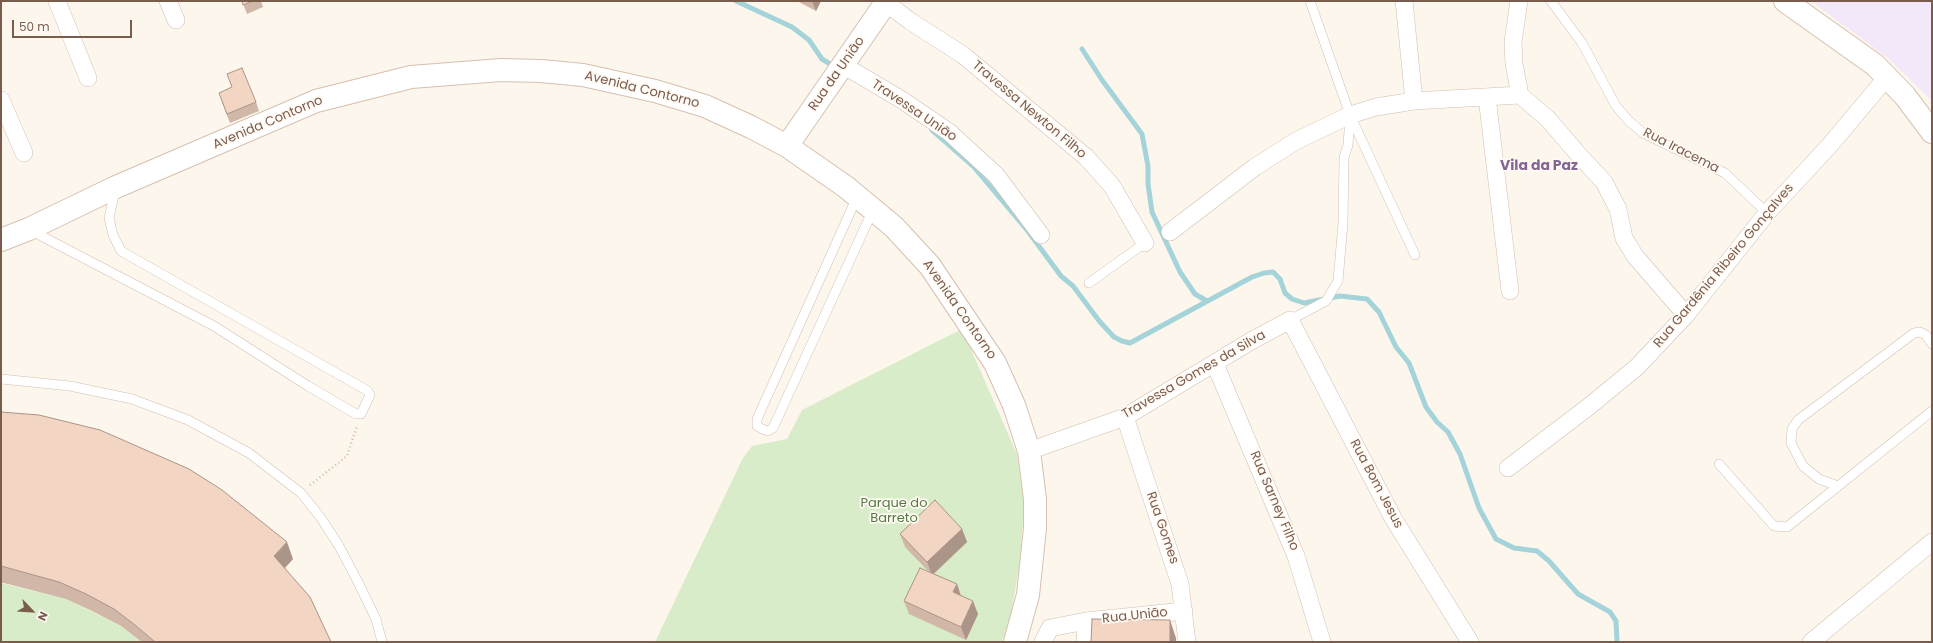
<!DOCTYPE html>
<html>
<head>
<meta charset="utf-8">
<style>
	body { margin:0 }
	#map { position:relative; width:1933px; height:643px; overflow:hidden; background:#fdf6ec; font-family:Poppins,sans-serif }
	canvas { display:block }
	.frame { position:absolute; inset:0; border:2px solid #7a5c4d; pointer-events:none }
	.north { position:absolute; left:12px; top:591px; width:40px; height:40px; -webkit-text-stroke:3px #fffaf3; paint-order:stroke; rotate:115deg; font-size:11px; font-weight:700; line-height:16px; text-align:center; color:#7a5c4d }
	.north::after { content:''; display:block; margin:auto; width:14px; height:18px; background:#7a5c4d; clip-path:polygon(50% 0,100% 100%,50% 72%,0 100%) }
	.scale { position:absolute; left:12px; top:20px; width:120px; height:18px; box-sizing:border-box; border:2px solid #7a5c4d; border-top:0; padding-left:5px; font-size:12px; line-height:14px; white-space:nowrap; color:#7a5c4d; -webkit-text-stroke:3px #fffaf3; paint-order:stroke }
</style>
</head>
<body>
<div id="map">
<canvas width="1933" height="643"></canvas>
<div class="frame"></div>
<div class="north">N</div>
<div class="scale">50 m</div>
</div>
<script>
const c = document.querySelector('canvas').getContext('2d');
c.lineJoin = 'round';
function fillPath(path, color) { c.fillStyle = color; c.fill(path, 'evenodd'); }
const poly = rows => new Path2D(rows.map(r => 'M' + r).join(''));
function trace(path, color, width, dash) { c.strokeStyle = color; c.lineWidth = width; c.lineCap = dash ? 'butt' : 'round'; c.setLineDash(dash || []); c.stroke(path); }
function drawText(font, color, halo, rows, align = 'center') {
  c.font = font + ' Poppins,sans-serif'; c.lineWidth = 3.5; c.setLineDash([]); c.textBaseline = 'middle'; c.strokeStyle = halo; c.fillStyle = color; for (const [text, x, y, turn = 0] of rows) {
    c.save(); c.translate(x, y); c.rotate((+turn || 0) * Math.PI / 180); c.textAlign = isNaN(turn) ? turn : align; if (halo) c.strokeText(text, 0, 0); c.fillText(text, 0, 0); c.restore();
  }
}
fillPath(poly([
	[1811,1,1932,1,1932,101,1889,59]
]), '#f3e8fa');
fillPath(poly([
	[962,329,1017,454,1024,505,1020,562,1011,615,1002,642,655,642,743,458,752,446,787,439,802,410],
	[1,583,66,599,121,626,142,642,1,642]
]), '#d8ecc9');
trace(poly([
	[736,1,792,27,809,40,822,59,835,67],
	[1082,49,1102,80,1142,134,1148,166,1148,184,1152,212,1180,272,1195,294,1207,301],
	[932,130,973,166,1027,230,1061,276,1073,286,1100,322,1114,337,1122,341,1130,343,1252,277,1264,273,1273,272,1280,279,1285,293,1292,299,1304,303,1340,296,1367,299,1379,312,1396,347,1409,363,1426,407,1437,422,1448,432,1460,454,1479,508,1496,539,1514,548,1537,551,1549,561,1578,594,1610,612,1616,621,1617,642]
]), '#a5d3da', 5);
const lane = poly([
	[1310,1,1350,115,1415,255],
	[1551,1,1582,43,1616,106,1629,121,1643,133,1725,173,1767,213],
	[857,197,757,419,757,426,762,429,768,431,773,428,873,210],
	[30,230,214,326,308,386,356,414,361,414,370,395,368,391,121,251,113,235,109,218,115,190],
	[1089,283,1145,243],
	[1290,320,1326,301,1338,281,1343,223,1344,157,1348,145,1350,117],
	[1,379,70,386,132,399,188,420,249,453,301,493,321,518,339,546,357,580,376,619,382,642],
	[1719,464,1774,526,1787,527,1932,411],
	[1838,486,1819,479,1803,466,1791,443,1792,429,1798,420,1914,333,1920,332,1926,335,1932,344]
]);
const street = poly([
	[57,1,88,78],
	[168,1,176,20],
	[1404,1,1414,101],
	[1519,1,1513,42,1514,64,1520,95],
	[886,3,910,21,963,55,1086,157,1112,186,1145,243],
	[843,65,902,100,949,132,996,175,1041,235],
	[1520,95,1548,119,1578,154,1604,182,1618,209,1624,238,1635,256,1686,315],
	[1487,97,1510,291],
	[1,100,24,153],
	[1170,232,1255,167,1296,141,1350,115,1376,107,1414,101,1520,95],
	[1215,364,1296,556,1322,642],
	[1125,417,1180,584,1187,642],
	[1029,451,1125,417,1251,341,1290,320,1393,518,1470,642],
	[1508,468,1587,408,1637,367,1686,315,1767,213,1830,145,1887,77],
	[1043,642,1050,628,1086,621,1184,611],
	[1085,642,1086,621],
	[1811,642,1932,542]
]);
const secondary = poly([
	[1785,1,1875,65,1905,96,1932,132],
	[787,146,887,1],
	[1,240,29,229,116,187,316,101,411,77,501,70,541,71,583,75,655,91,705,106,751,127,787,146,846,187,894,227,930,266,995,363,1014,405,1029,451,1035,499,1035,528,1028,595,1015,642]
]);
trace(lane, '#d1beb0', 10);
trace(street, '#d1beb0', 18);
trace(secondary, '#d6c0b0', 24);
trace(poly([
	[310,485,347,456,357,426]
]), '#d9b8a5', 2.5, [1, 3]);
trace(lane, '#fff', 9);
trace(street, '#fff', 17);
trace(secondary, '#fff', 22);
fillPath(poly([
	[242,1,261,1,263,7,247,14],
	[797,1,821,1,816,11],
	[222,102,256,102,259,111,230,123],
	[1,412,293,559,285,568,331,642,142,642,121,626,92,611,66,599,4,583,1,583],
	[962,529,967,542,934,574,957,584,961,595,978,614,966,640,909,614,904,601,929,572,905,547,900,534]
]), '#d1b7a8');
fillPath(poly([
	[812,1,821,1,816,11],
	[962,529,967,542,932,575,927,562],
	[287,542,293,559,280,573,274,556],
	[957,584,961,597,953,592],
	[973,601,978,614,966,640,961,627],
	[1170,620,1176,638,1176,642,1170,642]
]), '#aa9588');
const building = poly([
	[242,1,253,1,243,5,242,1],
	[242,68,256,102,227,114,219,93,232,87,227,74,242,68],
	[1,412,39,415,100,430,189,469,222,490,287,542,274,556,310,597,331,642,155,642,135,625,114,609,86,594,59,582,1,566,1,412],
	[935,500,962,529,927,562,900,534,935,500],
	[920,568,957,584,953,592,973,601,961,627,904,601,920,568],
	[1092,619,1170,620,1170,642,1091,642,1092,619]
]);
fillPath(building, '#f3d5c3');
trace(building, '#aa9588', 1);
drawText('13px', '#7a5c4d', '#fffaf3', [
	["Rua da União",837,74,-55],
	["Avenida Contorno",642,90,14],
	["Travessa Newton Filho",1029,110,40],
	["Travessa União",914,111,34],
	["Avenida Contorno",268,123,-23],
	["Rua Iracema",1681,151,27],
	["Rua Gardênia Ribeiro Gonçalves",1724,266,-50],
	["Avenida Contorno",959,310,55],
	["Travessa Gomes da Silva",1194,375,-30],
	["Rua Bom Jesus",1376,484,62],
	["Rua Sarney Filho",1274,501,67],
	["Rua Gomes",1162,528,71],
	["Rua União",1135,616,-6]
]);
drawText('13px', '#537a41', '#fffaf3', [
	["Parque do",894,504],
	["Barreto",894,519]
]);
drawText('bold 14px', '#846695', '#fffaf3', [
	["Vila da Paz",1539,166]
]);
</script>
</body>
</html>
